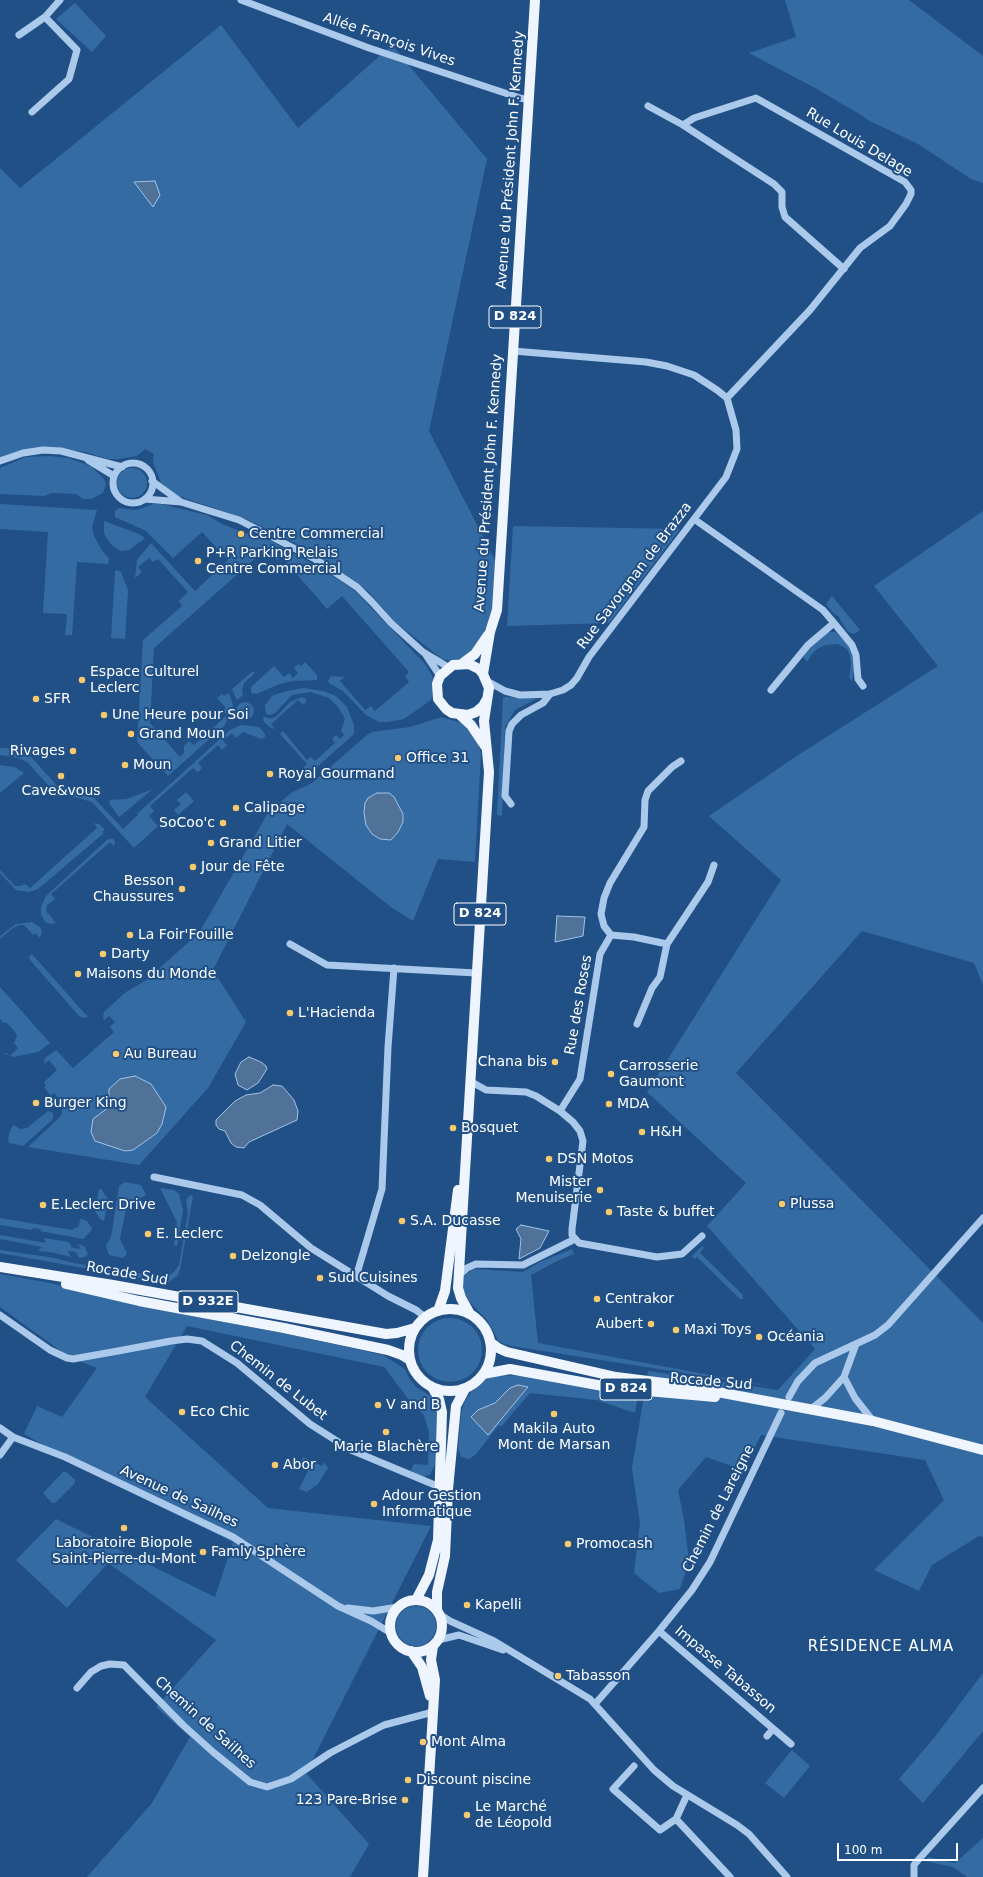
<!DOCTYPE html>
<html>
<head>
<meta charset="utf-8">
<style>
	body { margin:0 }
	#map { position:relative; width:983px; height:1877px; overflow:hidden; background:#215086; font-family:"DejaVu Sans",sans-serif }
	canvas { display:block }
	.scale { position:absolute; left:837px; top:1843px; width:121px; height:18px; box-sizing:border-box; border:2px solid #fff; border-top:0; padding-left:5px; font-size:12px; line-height:14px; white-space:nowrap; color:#fff; -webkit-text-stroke:3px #215086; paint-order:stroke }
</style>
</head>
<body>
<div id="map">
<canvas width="983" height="1877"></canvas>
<div class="scale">100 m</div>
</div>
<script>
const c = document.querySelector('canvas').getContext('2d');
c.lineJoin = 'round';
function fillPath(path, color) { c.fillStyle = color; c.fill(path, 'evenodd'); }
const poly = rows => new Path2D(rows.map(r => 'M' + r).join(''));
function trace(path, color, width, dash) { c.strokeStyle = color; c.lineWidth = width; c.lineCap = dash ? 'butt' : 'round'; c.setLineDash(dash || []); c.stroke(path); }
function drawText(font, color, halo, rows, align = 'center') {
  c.font = font + ' "DejaVu Sans",sans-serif'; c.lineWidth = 4; c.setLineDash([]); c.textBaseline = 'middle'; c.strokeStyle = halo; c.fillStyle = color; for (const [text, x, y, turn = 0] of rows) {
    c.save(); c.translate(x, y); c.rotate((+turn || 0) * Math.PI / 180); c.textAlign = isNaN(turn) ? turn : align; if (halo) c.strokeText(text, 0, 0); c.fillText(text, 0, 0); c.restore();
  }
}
fillPath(poly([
	[785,0,909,0,983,56,983,183,971,179,918,144,868,120,861,115,815,88,749,53,796,37],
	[75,3,106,36,92,52,56,19],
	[221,25,298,128,392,45,487,159,429,431,497,564,495,598,489,622,483,634,468,657,453,662,442,659,394,621,369,592,354,580,295,543,248,520,173,494,161,483,153,462,154,454,145,449,137,456,119,459,108,459,85,452,50,447,0,458,0,168,20,188],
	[48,456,68,458,91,466,104,479,106,484,103,493,91,499,83,499,76,494,52,493,44,496,0,494,0,468,26,457],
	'117 483a15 15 0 1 1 30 0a15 15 0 1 1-30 0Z',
	[0,504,97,510,92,527,94,536,103,552,109,558,108,564,77,562,72,635,65,635,67,614,43,613,48,532,0,529],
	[154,504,161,504,207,515,222,524,251,535,260,535,324,570,355,591,426,665,435,681,431,700,404,719,388,722,379,722,366,715,343,691,330,684,328,681,331,676,344,677,340,681,365,710,371,706,375,711,409,682,405,676,409,672,342,596,327,609,282,557,277,560,266,549,154,648,150,723,180,757,184,753,184,746,189,741,194,745,227,715,223,711,226,708,217,698,222,694,224,696,229,693,233,705,231,714,224,726,168,776,137,742,143,640,182,606,179,601,188,592,158,559,153,562,149,558,138,567,142,572,135,578,137,560,151,543,195,591,228,560,202,532,173,558,146,531,115,517,115,511,119,508,136,510],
	[983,511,983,985,974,963,862,931,736,1073,983,1323,983,1537,979,1536,932,1565,919,1591,874,1570,944,1500,925,1460,761,1435,743,1470,706,1457,678,1490,684,1520,689,1561,680,1589,659,1593,634,1573,640,1523,632,1468,648,1371,778,1390,815,1349,707,1226,746,1183,647,1092,781,880,709,816,795,757,938,666,874,586],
	[104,521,139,534,145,538,129,550,121,551,113,546,107,539,104,533],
	[513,526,680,529,609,623,507,626],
	[118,570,121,572,128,590,125,639,111,638,115,571],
	[832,596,860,630,854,634,848,632,838,616,834,614,826,604],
	[828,632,836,632,851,648,855,667,852,681,849,677,851,664,850,656,847,649,838,644,825,645,817,649,812,654,807,662,803,657,808,648],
	[305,662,317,675,317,680,292,681,280,684,256,694,251,693,251,687,274,666,284,677,289,673,293,678,298,673,294,668,299,664,301,666],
	[253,671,255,673,244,683,242,689,243,695,237,700,232,689],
	[303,688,323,691,336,696,347,707,354,725,354,733,352,736,309,774,303,767,307,764,280,734,283,731,307,760,311,757,315,761,335,743,332,739,336,735,340,739,344,735,341,731,345,719,338,707,329,698,310,692,292,695,276,712,271,715,266,714,265,705,272,696,283,692],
	[302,697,306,699,306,702,303,705,298,700,271,724,275,729,271,728,264,722,263,716,270,719,277,716,290,702],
	[503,697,538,698,515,710,505,727,502,816,497,815],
	'236 711a9 9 0 1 1 18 0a9 9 0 1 1-18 0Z',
	[441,717,465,724,477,740,481,753,475,862,438,859,413,921,392,908,287,824,213,970,246,1022,208,1088,139,1165,28,1147,60,1117,62,1113,62,1109,59,1105,56,1104,49,1106,58,1098,54,1093,51,1096,44,1087,46,1085,44,1082,57,1070,49,1060,44,1064,45,1058,56,1050,73,1068,114,1032,110,1027,115,1022,109,1016,104,1020,103,1017,104,1012,126,992,145,981,199,933,268,813,291,793,312,783,368,734,372,732,410,727],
	[241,725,259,727,265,734,265,737,261,739,243,732,236,738,232,733,223,741,227,745,222,750,218,745,198,763,202,768,198,772,193,768,150,806,154,811,149,816,158,826,134,848,92,802,58,792,49,786,28,763,19,758,0,755,0,748,24,749,60,789,94,798,123,829,138,815,137,814,230,730],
	[0,765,15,767,24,773,0,793],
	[153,789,119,817,109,803,110,800,127,799],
	[186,792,194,801,178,815,174,810,181,804,177,800],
	[94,823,99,824,105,830,102,832,104,833,38,889,29,892,16,890,0,873,0,870,15,886,20,886,25,884,30,888,97,828],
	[109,838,109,840,112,838,114,840,115,843,114,846,110,842,51,894,55,899,47,905,46,911,56,923,50,924,45,922,41,914,41,907,46,896],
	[32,922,41,928,42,933,39,938,36,933,33,935,24,925,20,925,13,928,0,939,0,936,16,924],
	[32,954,85,1014,88,1016,84,1018,79,1016,30,960,29,957],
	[0,987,50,1043,38,1052,13,1057,5,1054,5,1052,10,1056,18,1048,14,1043,17,1036,15,1032,7,1023,0,1022,2,1021,0,1019],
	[48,1111,53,1113,53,1119,23,1146,9,1143,8,1139,10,1130,14,1125,20,1129,27,1128],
	[125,1182,141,1185,146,1195,131,1203,126,1209,120,1239,127,1254,123,1258,109,1255,106,1246,111,1237,119,1186],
	[160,1188,174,1190,179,1194,183,1210,177,1246,174,1245,177,1222],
	[99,1189,101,1189,108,1199,104,1221,100,1219,95,1211],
	[190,1195,193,1196,180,1270,177,1276,168,1283,0,1253,0,1250,55,1258,73,1263,164,1277,174,1272,179,1265,188,1213,186,1200],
	[0,1218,72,1230,79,1226,80,1219,86,1220,92,1228,91,1231,83,1239,40,1231,42,1229,34,1228,31,1230,0,1225],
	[0,1235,46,1243,44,1238,69,1242,72,1248,81,1249,78,1244,84,1246,88,1254,85,1257,79,1258,76,1252,68,1251,71,1257,50,1252,38,1251,42,1247,0,1239],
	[702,1246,704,1248,700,1253,743,1295,743,1299,740,1299,697,1257,694,1259,692,1256],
	[572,1249,574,1254,559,1260,531,1275,538,1343,774,1387,511,1346,499,1342,487,1320,465,1297,462,1282,465,1274,475,1269,523,1272,540,1262],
	[0,1274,50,1283,167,1311,297,1336,383,1355,405,1369,409,1378,416,1387,432,1397,437,1410,435,1464,430,1475,422,1477,414,1474,411,1470,414,1464,428,1465,429,1433,424,1415,409,1400,384,1367,187,1326,145,1397,268,1508,431,1526,306,1773,369,1844,350,1877,87,1877,152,1803,190,1737,156,1707,216,1640,108,1563,67,1608,16,1560,56,1519,215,1597,233,1542,97,1476,24,1434,37,1406,62,1417,97,1368,69,1357,0,1307],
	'418 1350a32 32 0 1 1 64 0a32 32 0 1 1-64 0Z',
	[497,1375,525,1376,638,1395,635,1413,597,1400,530,1393,501,1427,499,1425,476,1454,469,1459,461,1457,458,1448,461,1414,464,1403,471,1392,488,1378],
	[303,1457,322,1466,324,1462,328,1468,318,1484,307,1492,299,1489,308,1471,298,1466],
	[63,1472,66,1472,75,1480,75,1483,55,1503,52,1503,43,1493],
	'396 1626a20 20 0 1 1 40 0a20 20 0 1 1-40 0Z',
	[983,1673,983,1731,923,1803,899,1779,934,1738],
	[792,1750,810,1766,784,1798,765,1783],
	[983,1838,983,1877,967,1877,953,1867,925,1861,928,1857,955,1863]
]), '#356ba3');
const water = poly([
	[155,181,160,195,153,207,134,182,155,181],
	[377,793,389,793,394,797,403,814,403,822,398,832,391,840,380,839,372,834,366,825,364,813,365,803,368,798,377,793],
	[557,916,585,917,583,936,555,942,557,916],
	[249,1057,261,1062,266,1066,267,1069,258,1083,247,1090,238,1085,235,1074,241,1062,249,1057],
	[135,1076,151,1084,166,1107,162,1124,157,1133,133,1150,125,1151,95,1141,91,1132,93,1119,109,1107,109,1089,120,1079,135,1076],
	[273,1085,282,1086,294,1100,298,1111,297,1120,249,1142,244,1148,236,1147,231,1143,225,1131,219,1129,216,1125,216,1120,235,1101,246,1095,260,1093,273,1085],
	[521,1225,549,1231,540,1248,519,1259,521,1239,516,1229,521,1225],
	[518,1385,528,1387,488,1435,471,1417,478,1410,495,1403,510,1388,518,1385]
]);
fillPath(water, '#507198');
trace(water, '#9fc4eb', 1);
trace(poly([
	[241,0,369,48,520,98,529,100],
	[19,35,45,17,60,0],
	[648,106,683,125,774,184,782,192,782,207,785,217,844,269],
	[32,112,69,79,77,50,45,17],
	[683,125,694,118,756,98,905,182,911,190,911,194,906,204,890,226,860,248,810,310,727,398],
	[88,460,114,476],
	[0,461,23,453,43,450,61,451,122,467],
	'113 483a20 20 0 1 1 40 0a20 20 0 1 1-40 0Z',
	[152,481,181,502],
	[145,499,181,502,239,520,315,559,357,587,372,602,391,623,423,652,448,667],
	[694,519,823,610,834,623,808,645,771,690],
	[834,623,852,645,856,655,858,679,863,686],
	[426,655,440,676],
	[487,681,505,691,520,695,550,694,563,690,571,685,577,678,589,657,726,477,737,449,736,430,727,398,717,390,694,375,667,366,646,362,513,351],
	[511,804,505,796,509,731,512,724,521,715,543,703,550,694],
	[611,935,604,926,601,914,604,898,610,883,644,827,645,800,648,791,672,767,681,761],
	[611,935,634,937,667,944],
	[290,944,327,965,476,973],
	[637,1024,652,988,660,977,667,944,708,882,714,865],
	[470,1081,486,1090,526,1092,536,1096,560,1111,573,1122,580,1131,583,1141,572,1229,572,1235,579,1243,657,1257,682,1254,702,1236],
	[560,1111,580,1079,600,954,611,935],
	[154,1177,242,1195,260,1205,311,1248,388,1296,416,1310,425,1317],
	[459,1275,467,1268,476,1264,523,1265,575,1239],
	[356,1277,382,1189,388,1047,394,968],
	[0,1315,50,1350,67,1358,73,1359,118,1351,171,1341,187,1339,202,1341,237,1363,310,1424,351,1450,442,1488],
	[844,1377,855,1398,873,1421],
	[789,1397,798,1381,815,1363,875,1335,888,1325,983,1218],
	[811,1409,825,1398,844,1377,856,1344],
	[0,1428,13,1437,65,1457,233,1537,338,1606,371,1621,391,1633],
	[0,1455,13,1437],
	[348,1608,373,1611,398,1607],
	[439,1614,450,1621,494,1641,590,1699,654,1770,673,1786,737,1825,749,1834,787,1877],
	[659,1631,791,1744],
	[438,1640,459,1635,503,1650],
	[77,1688,91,1672,101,1666,110,1664,124,1665,183,1725,213,1752,250,1782,267,1787,291,1779,330,1753,384,1725,433,1712],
	[595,1704,659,1631,692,1590,710,1562,781,1413],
	[767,1736,773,1729],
	[634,1766,613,1789,660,1830,676,1819,687,1795],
	[676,1819,730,1877],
	[914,1877,914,1865,919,1859,983,1788]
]), '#abc9ea', 7);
trace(poly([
	[463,663,475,654,488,635],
	[483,674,490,632,497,610,535,0],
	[460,715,471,725,485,746],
	[0,1267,113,1285,386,1334,397,1333,415,1328],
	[66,1284,139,1301,284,1328,388,1350,402,1355,410,1360],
	'409 1350a41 41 0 1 1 82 0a41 41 0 1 1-82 0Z',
	[438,1311,445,1291,458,1190],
	[470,1314,461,1298,458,1288,489,772,484,721,489,688,483,674,479,669,469,664,453,665,440,676,437,684,438,699,446,709,452,713,468,715,476,712,483,706,487,699],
	[490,1342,498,1348,507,1352,616,1377,680,1385,873,1421,983,1450],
	[483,1374,510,1369,614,1388,715,1397],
	[416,1600,429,1575,438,1540,442,1412,439,1399,432,1387],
	'390 1626a26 26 0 1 1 52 0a26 26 0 1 1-52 0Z',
	[437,1610,437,1592,445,1556,448,1489,456,1406,465,1389],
	[411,1651,422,1667,430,1696],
	[423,1877,435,1680,431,1660,433,1646]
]), '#eff5fe', 10);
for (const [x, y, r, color] of [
	[241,534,4,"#f6ca6d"],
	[198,561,4,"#f6ca6d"],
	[82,680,4,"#f6ca6d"],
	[36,699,4,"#f6ca6d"],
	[104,715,4,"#f6ca6d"],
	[131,734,4,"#f6ca6d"],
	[73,751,4,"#f6ca6d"],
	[398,758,4,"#f6ca6d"],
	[125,765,4,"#f6ca6d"],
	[270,774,4,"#f6ca6d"],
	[61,776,4,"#f6ca6d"],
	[236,808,4,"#f6ca6d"],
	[223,823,4,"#f6ca6d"],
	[211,843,4,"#f6ca6d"],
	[193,867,4,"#f6ca6d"],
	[182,889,4,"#f6ca6d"],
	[130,935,4,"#f6ca6d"],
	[103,954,4,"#f6ca6d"],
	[78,974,4,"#f6ca6d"],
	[290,1013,4,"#f6ca6d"],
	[116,1054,4,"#f6ca6d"],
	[555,1062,4,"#f6ca6d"],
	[611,1074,4,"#f6ca6d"],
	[36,1103,4,"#f6ca6d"],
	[609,1104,4,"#f6ca6d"],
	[453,1128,4,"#f6ca6d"],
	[642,1132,4,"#f6ca6d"],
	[549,1159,4,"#f6ca6d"],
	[600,1190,4,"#f6ca6d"],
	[782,1204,4,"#f6ca6d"],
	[43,1205,4,"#f6ca6d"],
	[609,1212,4,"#f6ca6d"],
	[402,1221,4,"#f6ca6d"],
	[148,1234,4,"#f6ca6d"],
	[233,1256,4,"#f6ca6d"],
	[320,1278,4,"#f6ca6d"],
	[597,1299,4,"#f6ca6d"],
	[651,1324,4,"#f6ca6d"],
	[676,1330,4,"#f6ca6d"],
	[759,1337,4,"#f6ca6d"],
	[378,1405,4,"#f6ca6d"],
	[182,1412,4,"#f6ca6d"],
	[554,1414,4,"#f6ca6d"],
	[386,1432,4,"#f6ca6d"],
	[275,1465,4,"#f6ca6d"],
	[374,1504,4,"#f6ca6d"],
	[124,1528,4,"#f6ca6d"],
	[568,1544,4,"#f6ca6d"],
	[203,1552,4,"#f6ca6d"],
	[467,1605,4,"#f6ca6d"],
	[558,1676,4,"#f6ca6d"],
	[423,1742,4,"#f6ca6d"],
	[408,1780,4,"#f6ca6d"],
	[405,1800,4,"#f6ca6d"],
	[467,1815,4,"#f6ca6d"]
]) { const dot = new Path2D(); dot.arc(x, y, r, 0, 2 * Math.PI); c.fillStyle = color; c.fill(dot); trace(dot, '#215086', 1.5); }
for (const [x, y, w] of [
	[515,317,52],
	[480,914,52],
	[208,1302,60],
	[626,1389,52]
]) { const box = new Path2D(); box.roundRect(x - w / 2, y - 11, w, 22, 3); c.fillStyle = '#215086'; c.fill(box); trace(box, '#fff', 1); }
drawText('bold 13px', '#fff', null, [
	["D 824",515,317],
	["D 824",480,914],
	["D 932E",208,1302],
	["D 824",626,1389]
]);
drawText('14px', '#fff', '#215086', [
	["Allée François Vives",389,40,19],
	["Rue Louis Delage",859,143,31],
	["Avenue du Président John F. Kennedy",511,160,-86],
	["Avenue du Président John F. Kennedy",489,483,-86],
	["Rue Savorgnan de Brazza",635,576,-53],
	["Rue des Roses",579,1005,-80],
	["Rocade Sud",127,1274,10],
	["Chemin de Lubet",278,1381,38],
	["Rocade Sud",711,1382,5],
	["Avenue de Sailhes",179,1497,25],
	["Chemin de Lareigne",719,1509,-63],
	["Impasse Tabasson",725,1670,40],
	["Chemin de Sailhes",205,1723,42]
]);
drawText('14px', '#fff', '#215086', [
	["Centre Commercial",249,534],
	["P+R Parking Relais",206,553],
	["Centre Commercial",206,569],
	["Espace Culturel",90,672],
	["Leclerc",90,688],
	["SFR",44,699],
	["Une Heure pour Soi",112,715],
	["Grand Moun",139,734],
	["Rivages",65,751,"right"],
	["Office 31",406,758],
	["Moun",133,765],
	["Royal Gourmand",278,774],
	["Cave&vous",61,791,"center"],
	["Calipage",244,808],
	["SoCoo'c",215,823,"right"],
	["Grand Litier",219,843],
	["Jour de Fête",201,867],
	["Besson",174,881,"right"],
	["Chaussures",174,897,"right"],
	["La Foir'Fouille",138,935],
	["Darty",111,954],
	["Maisons du Monde",86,974],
	["L'Hacienda",298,1013],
	["Au Bureau",124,1054],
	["Chana bis",547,1062,"right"],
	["Carrosserie",619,1066],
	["Gaumont",619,1082],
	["Burger King",44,1103],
	["MDA",617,1104],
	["Bosquet",461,1128],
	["H&H",650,1132],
	["DSN Motos",557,1159],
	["Mister",592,1182,"right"],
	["Menuiserie",592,1198,"right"],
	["Plussa",790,1204],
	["E.Leclerc Drive",51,1205],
	["Taste & buffet",617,1212],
	["S.A. Ducasse",410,1221],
	["E. Leclerc",156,1234],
	["Delzongle",241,1256],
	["Sud Cuisines",328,1278],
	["Centrakor",605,1299],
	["Aubert",643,1324,"right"],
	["Maxi Toys",684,1330],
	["Océania",767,1337],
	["V and B",386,1405],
	["Eco Chic",190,1412],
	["Makila Auto",554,1429,"center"],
	["Mont de Marsan",554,1445,"center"],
	["Marie Blachère",386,1447,"center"],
	["Abor",283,1465],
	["Adour Gestion",382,1496],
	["Informatique",382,1512],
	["Laboratoire Biopole",124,1543,"center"],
	["Saint-Pierre-du-Mont",124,1559,"center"],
	["Promocash",576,1544],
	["Famly Sphère",211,1552],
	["Kapelli",475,1605],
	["Tabasson",566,1676],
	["Mont Alma",431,1742],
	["Discount piscine",416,1780],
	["123 Pare-Brise",397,1800,"right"],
	["Le Marché",475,1807],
	["de Léopold",475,1823]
], 'left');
c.letterSpacing = '1px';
drawText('15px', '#fff', '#215086', [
	["RÉSIDENCE ALMA",881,1647]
]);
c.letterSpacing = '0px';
</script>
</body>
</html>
